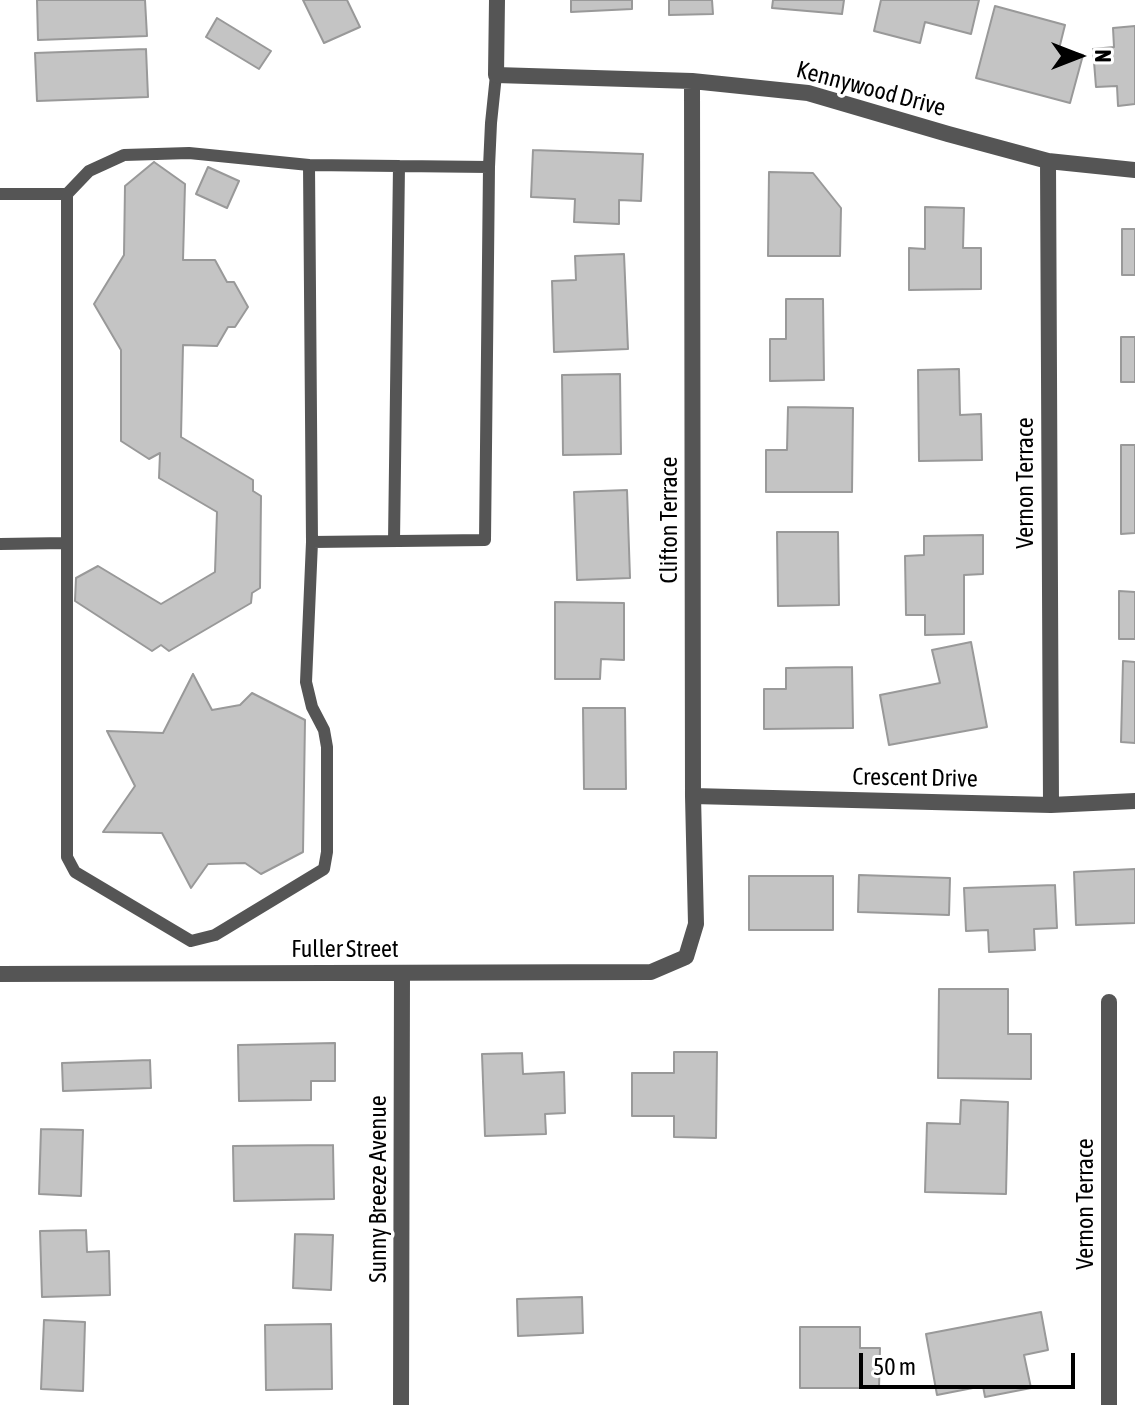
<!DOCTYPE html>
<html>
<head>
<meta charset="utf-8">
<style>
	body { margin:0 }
	#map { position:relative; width:1135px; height:1405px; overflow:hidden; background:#fff; font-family:"Asap Condensed",sans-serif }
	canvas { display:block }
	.north { position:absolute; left:1039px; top:16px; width:80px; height:80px; -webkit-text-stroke:6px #fff; paint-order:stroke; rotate:90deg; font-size:22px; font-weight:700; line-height:32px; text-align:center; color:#000 }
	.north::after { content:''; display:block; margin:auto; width:28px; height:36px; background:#000; clip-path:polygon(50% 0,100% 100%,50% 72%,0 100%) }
	.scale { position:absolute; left:859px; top:1353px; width:216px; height:36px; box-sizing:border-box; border:4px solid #000; border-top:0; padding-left:10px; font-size:24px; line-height:28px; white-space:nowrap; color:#000; -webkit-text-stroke:6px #fff; paint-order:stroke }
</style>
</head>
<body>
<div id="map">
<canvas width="1135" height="1405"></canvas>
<div class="north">N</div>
<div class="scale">50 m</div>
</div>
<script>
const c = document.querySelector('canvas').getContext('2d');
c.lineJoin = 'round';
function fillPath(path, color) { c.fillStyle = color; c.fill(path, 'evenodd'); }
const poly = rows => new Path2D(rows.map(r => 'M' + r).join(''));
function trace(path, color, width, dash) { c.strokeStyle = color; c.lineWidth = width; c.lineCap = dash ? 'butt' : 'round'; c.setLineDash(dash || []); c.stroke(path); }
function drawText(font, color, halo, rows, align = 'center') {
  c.font = font + ' "Asap Condensed",sans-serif'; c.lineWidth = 7; c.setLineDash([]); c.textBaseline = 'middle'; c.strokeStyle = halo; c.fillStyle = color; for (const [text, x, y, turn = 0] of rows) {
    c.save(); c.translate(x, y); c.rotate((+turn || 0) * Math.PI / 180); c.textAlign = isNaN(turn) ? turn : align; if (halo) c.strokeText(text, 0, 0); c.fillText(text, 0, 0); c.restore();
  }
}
const building = poly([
	[37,0,145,0,147,36,38,40,37,0],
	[303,0,347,0,360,27,324,43,303,0],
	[571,0,632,0,632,9,571,12,571,0],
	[669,0,712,0,713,14,669,15,669,0],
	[773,0,844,0,842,14,772,8,773,0],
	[881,0,979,0,971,34,925,22,920,43,874,31,881,0],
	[995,6,1065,25,1059,49,1083,55,1070,103,976,78,995,6],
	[217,18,271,51,259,69,206,37,217,18],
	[1135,26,1135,104,1118,106,1117,86,1096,87,1093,49,1114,47,1113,28,1135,26],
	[146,49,148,97,37,101,35,53,146,49],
	[533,150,643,154,641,201,619,200,619,224,574,222,575,199,531,197,533,150],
	[154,162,185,184,183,260,215,260,227,282,234,282,248,307,235,327,228,327,217,346,183,345,181,437,253,480,253,491,261,496,260,588,252,593,251,603,169,651,161,645,152,651,75,601,76,578,98,566,161,604,215,572,217,512,159,478,160,453,149,459,121,441,121,350,94,304,124,255,125,186,154,162],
	[208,167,239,181,227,208,196,194,208,167],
	[769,172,813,173,841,208,840,256,768,256,769,172],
	[925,207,964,208,963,248,981,248,981,289,909,290,909,248,925,249,925,207],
	[1122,229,1135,229,1135,275,1122,275,1122,229],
	[624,254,628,349,554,352,552,281,576,280,575,256,624,254],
	[786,299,823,299,824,380,770,381,770,339,786,339,786,299],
	[1121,337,1135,337,1135,382,1121,382,1121,337],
	[959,369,960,415,981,414,982,460,919,461,918,370,959,369],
	[620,374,621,454,563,455,562,375,620,374],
	[788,407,853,408,852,492,766,492,766,450,787,450,788,407],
	[1121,445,1135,445,1135,533,1121,534,1121,445],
	[627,490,630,578,577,580,574,492,627,490],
	[777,532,838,532,839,605,778,606,777,532],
	[983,535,983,574,964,575,964,634,925,635,925,615,906,615,905,556,924,555,924,536,983,535],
	[1119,591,1135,592,1135,639,1119,639,1119,591],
	[555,602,624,603,624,660,601,659,600,679,555,679,555,602],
	[971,642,987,727,889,745,880,695,940,683,932,650,971,642],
	[1123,661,1135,662,1135,743,1121,742,1123,661],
	[852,667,853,728,764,729,764,689,786,689,786,668,852,667],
	[193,674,212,710,240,705,252,693,305,720,303,852,261,874,245,863,208,864,191,888,162,833,103,832,135,786,107,731,163,733,193,674],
	[583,708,625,708,626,789,584,789,583,708],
	[1135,869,1135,923,1076,925,1074,872,1135,869],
	[859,875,950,878,949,915,858,912,859,875],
	[749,876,833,876,833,930,749,930,749,876],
	[1055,885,1057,928,1034,929,1035,950,989,952,988,930,966,931,964,888,1055,885],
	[939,989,1008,989,1008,1034,1031,1034,1031,1079,938,1078,939,989],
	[335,1043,335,1081,311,1081,311,1100,239,1101,238,1045,335,1043],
	[674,1052,717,1052,716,1138,674,1137,674,1116,632,1116,632,1073,674,1073,674,1052],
	[522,1053,523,1074,564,1072,565,1113,545,1114,546,1134,485,1136,482,1054,522,1053],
	[150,1060,151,1088,63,1091,62,1063,150,1060],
	[961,1100,1008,1102,1006,1194,925,1192,927,1123,960,1124,961,1100],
	[41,1129,83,1130,81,1196,39,1194,41,1129],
	[333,1145,334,1199,234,1201,233,1146,333,1145],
	[86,1230,87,1252,109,1251,110,1295,42,1297,40,1231,86,1230],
	[295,1234,333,1235,331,1290,293,1288,295,1234],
	[582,1297,583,1333,518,1336,517,1299,582,1297],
	[1041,1312,1048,1350,1024,1355,1031,1388,985,1397,983,1386,937,1395,926,1334,1041,1312],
	[44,1320,85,1322,83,1391,41,1389,44,1320],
	[331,1324,332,1389,266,1390,265,1325,331,1324],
	[800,1327,860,1327,860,1348,880,1348,879,1388,800,1388,800,1327]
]);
fillPath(building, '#c4c4c4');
trace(building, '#999', 2);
trace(poly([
	[489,167,309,165,312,542,485,540,489,167,491,123,496,75],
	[0,194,67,194,67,857,75,872,191,941,215,935,324,869,327,852,327,747,324,730,312,707,306,682,312,542],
	[67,194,89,171,124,155,189,153,309,165],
	[394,541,399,166],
	[0,544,67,543]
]), '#555', 12);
trace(poly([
	[497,0,496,75,692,81,808,93,948,134,1048,161,1135,170],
	[1048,161,1051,805],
	[693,796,1051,805,1135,801],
	[0,974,651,972,686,957,696,924,693,796,692,81],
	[401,1405,402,973],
	[1109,1405,1109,1002]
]), '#555', 16);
drawText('24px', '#000', '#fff', [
	["Kennywood Drive",871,89,15],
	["Vernon Terrace",1025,483,-90],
	["Clifton Terrace",669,520,-90],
	["Crescent Drive",915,778,1],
	["Fuller Street",345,949],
	["Sunny Breeze Avenue",378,1189,-90],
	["Vernon Terrace",1085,1204,-90]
]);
</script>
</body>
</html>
